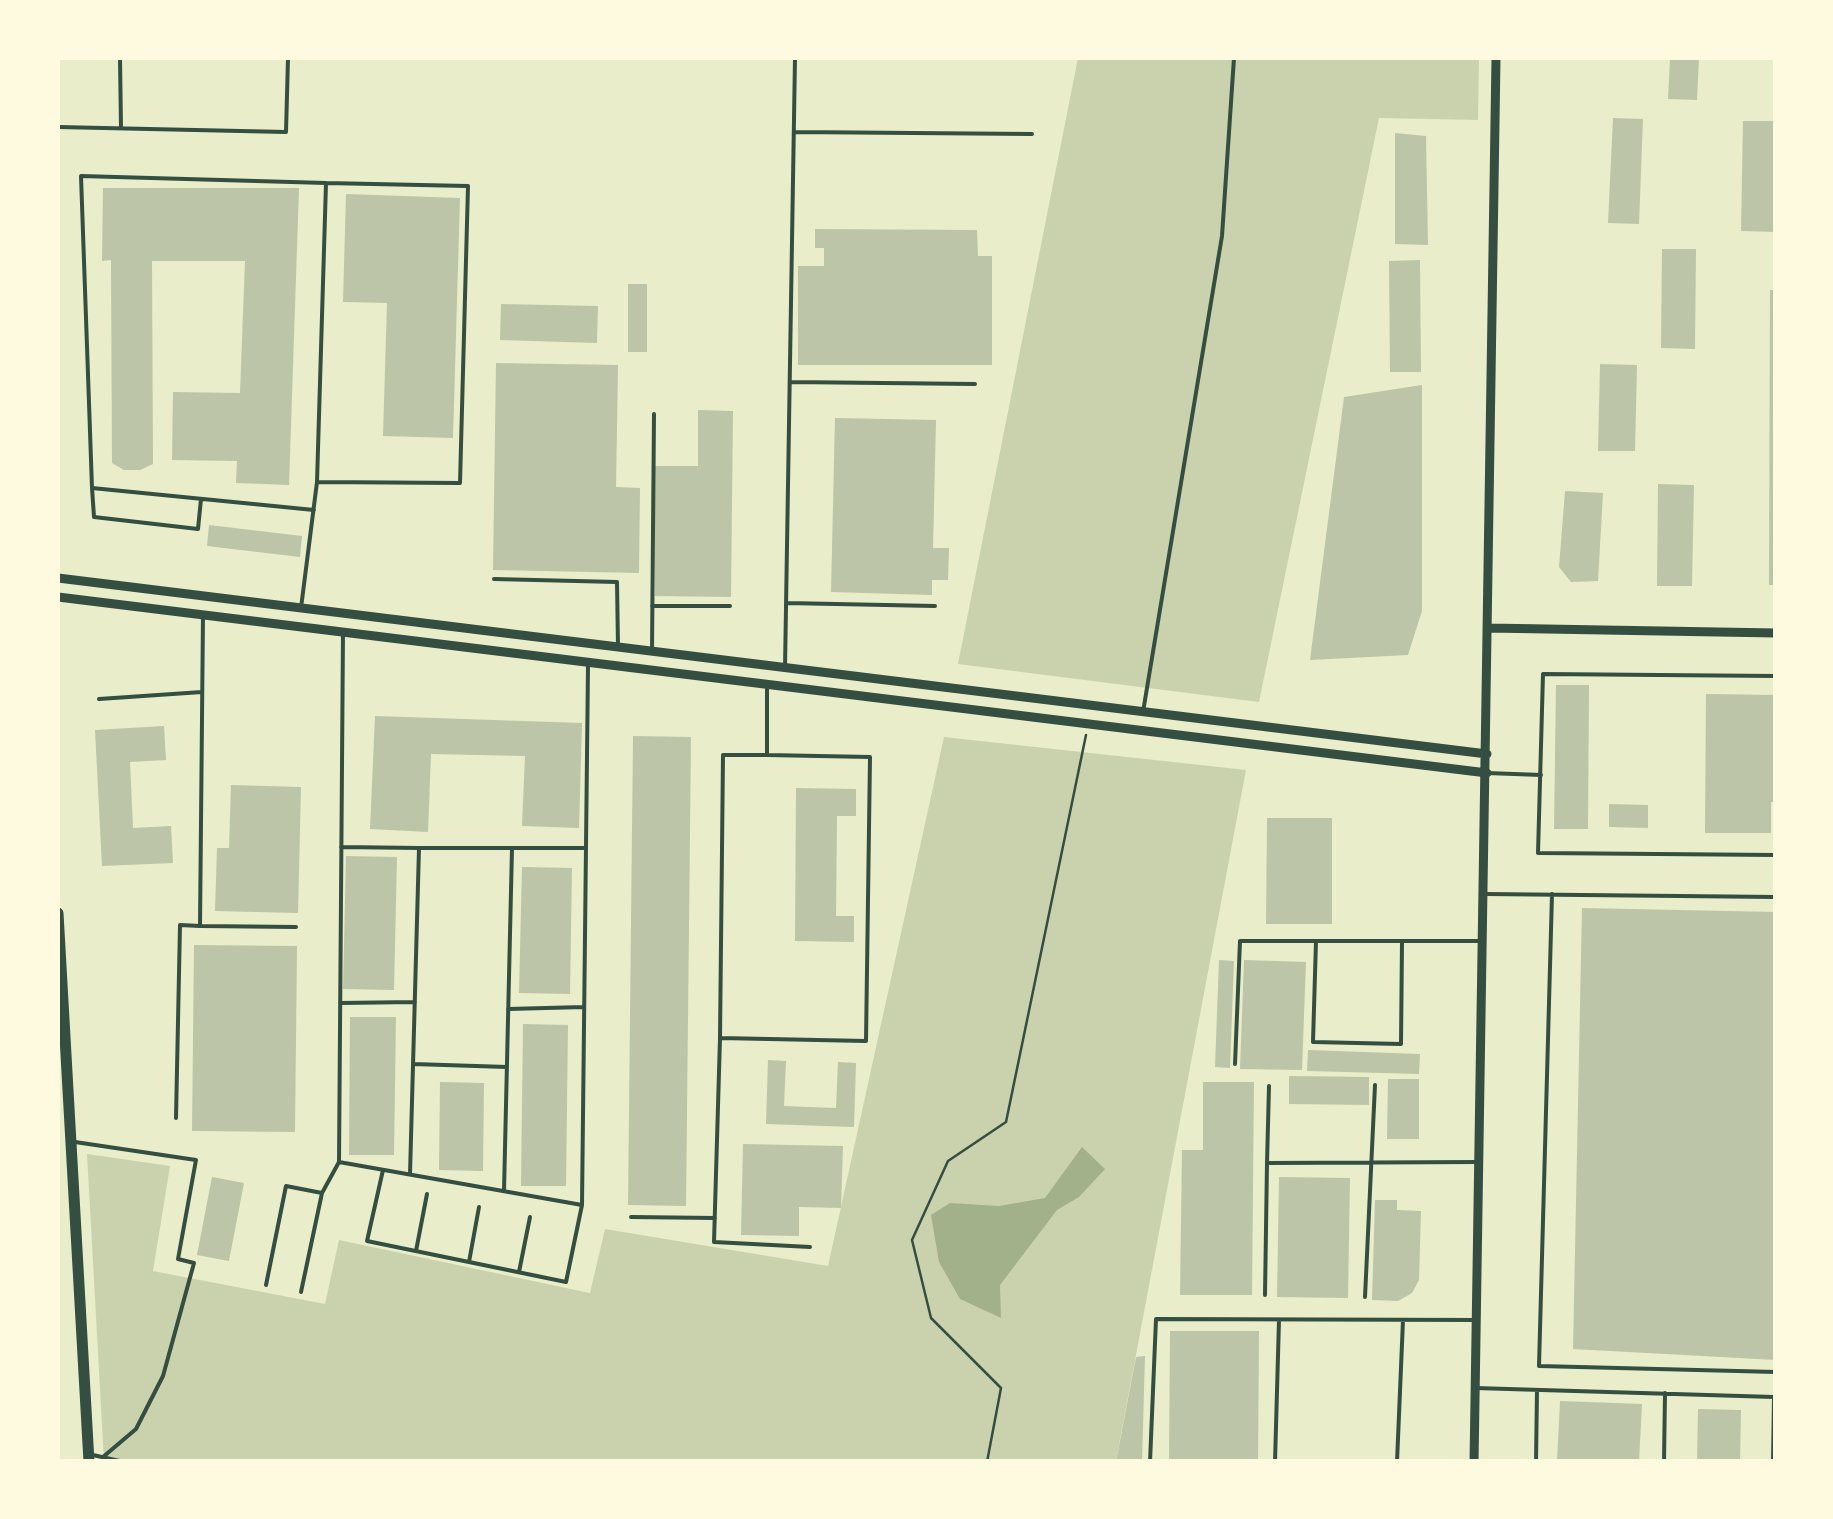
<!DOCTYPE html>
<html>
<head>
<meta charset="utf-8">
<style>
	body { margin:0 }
	#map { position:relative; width:1833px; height:1519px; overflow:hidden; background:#e9edc9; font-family:"Open Sans",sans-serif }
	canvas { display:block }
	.frame { position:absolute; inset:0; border:60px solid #fefae0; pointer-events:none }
</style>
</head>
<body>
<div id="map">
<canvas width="1833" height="1519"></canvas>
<div class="frame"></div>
</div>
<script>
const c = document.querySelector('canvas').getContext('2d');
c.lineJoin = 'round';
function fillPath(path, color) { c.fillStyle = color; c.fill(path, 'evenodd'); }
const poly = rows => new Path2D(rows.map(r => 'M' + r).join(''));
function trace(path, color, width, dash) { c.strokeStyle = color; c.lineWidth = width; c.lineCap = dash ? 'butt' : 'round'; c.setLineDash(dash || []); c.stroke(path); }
fillPath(poly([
	[1078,58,1479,58,1478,120,1379,118,1259,702,958,664],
	[944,737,1246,770,1116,1461,104,1461,87,1154,170,1166,153,1271,325,1304,339,1240,590,1293,605,1229,828,1266]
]), '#cad2ad');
fillPath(poly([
	[1082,1147,1105,1169,1079,1197,1057,1210,1000,1285,1001,1318,960,1299,939,1262,931,1215,950,1203,999,1206,1045,1198]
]), '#a3b18a');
fillPath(poly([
	[1670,58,1699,58,1697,100,1668,99],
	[1613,118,1643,119,1639,224,1608,223],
	[1743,121,1776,121,1776,232,1741,231],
	[1395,133,1426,136,1428,245,1395,244],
	[103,188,299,188,289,485,236,483,237,461,172,460,173,392,240,393,245,261,152,261,153,464,140,470,124,470,112,463,111,260,102,261],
	[346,194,460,198,453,438,383,436,387,303,343,302],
	[815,229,977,230,978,256,992,256,992,365,798,365,798,266,824,266,824,248,815,248],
	[1662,249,1696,249,1695,349,1661,348],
	[1420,260,1421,372,1390,372,1389,261],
	[628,284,647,284,647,352,628,352],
	[1770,290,1776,290,1776,585,1769,585],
	[501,304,598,306,597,343,500,340],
	[496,363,618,365,616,487,640,488,639,573,493,570],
	[1600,364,1637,365,1635,451,1598,451],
	[1422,385,1422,611,1408,655,1310,660,1344,397],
	[698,410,733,411,731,597,655,596,655,466,698,466],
	[835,418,936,420,933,548,949,548,948,580,932,580,932,595,831,592],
	[1658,484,1694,485,1692,586,1657,586],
	[1565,491,1603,493,1598,581,1571,582,1559,567],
	[209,525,302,536,300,557,207,546],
	[1556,685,1589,685,1588,829,1554,829],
	[1706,694,1776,695,1776,802,1771,802,1771,833,1705,833],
	[375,716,582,723,579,828,522,826,525,756,431,754,428,832,370,829],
	[164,726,166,760,130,762,133,828,171,826,173,863,102,866,95,730],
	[633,736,691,737,686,1206,628,1205],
	[231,785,301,787,298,913,215,911,217,848,229,848],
	[796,788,856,789,856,816,837,816,836,916,854,916,854,942,795,941],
	[1609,804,1648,805,1648,828,1609,827],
	[1267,818,1332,818,1332,924,1266,924],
	[346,856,397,857,394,990,343,989],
	[522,867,572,868,570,994,519,993],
	[1582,908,1776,912,1776,1360,1573,1349],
	[194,945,297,946,295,1132,192,1131],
	[1219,960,1234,961,1230,1068,1215,1067],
	[1244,960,1306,962,1302,1070,1240,1069],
	[350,1017,396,1017,394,1155,349,1155],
	[523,1024,568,1025,566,1186,521,1186],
	[1308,1050,1420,1054,1419,1074,1307,1071],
	[768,1060,786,1061,784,1106,836,1108,838,1062,856,1063,854,1127,766,1124],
	[1289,1076,1369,1077,1369,1105,1289,1104],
	[1388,1079,1419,1079,1419,1139,1387,1139],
	[440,1082,484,1083,483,1171,439,1170],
	[1203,1082,1254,1082,1252,1295,1180,1295,1182,1150,1203,1150],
	[743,1144,843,1146,841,1208,799,1207,799,1236,741,1235],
	[212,1177,244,1183,229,1261,197,1255],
	[1279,1177,1350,1178,1348,1298,1277,1297],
	[1375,1200,1397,1200,1397,1210,1421,1211,1419,1280,1412,1293,1398,1301,1372,1300],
	[1170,1331,1259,1331,1258,1462,1169,1462],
	[1145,1356,1142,1462,1116,1462,1136,1357],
	[1560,1401,1642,1404,1639,1462,1557,1462],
	[1698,1409,1741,1410,1740,1462,1697,1462]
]), '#bcc5a7');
trace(poly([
	[987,1462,1001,1388,931,1318,912,1240,948,1161,1006,1122,1086,735]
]), '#344e41', 2.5);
trace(poly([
	[120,58,121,128],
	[58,127,286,132,288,58],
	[794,132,1032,134],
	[790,382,975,384],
	[317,482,460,483,468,186,326,183],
	[92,488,94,517,198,529,201,499],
	[494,579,617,582,618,647],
	[786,603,935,606],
	[652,606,730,606],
	[301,608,317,482,326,183,81,176,92,488,314,510],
	[343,632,339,1162,582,1205,588,666],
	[652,651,654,414],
	[785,668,795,58],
	[1776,676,1543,674,1538,853,1776,855],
	[767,684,767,755,870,757,866,1041,720,1038,723,755,767,755],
	[99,699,202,692],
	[1143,712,1222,236,1234,58],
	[1487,773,1541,775],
	[341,847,419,848],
	[1485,894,1776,897],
	[1552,894,1539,1366,1776,1372],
	[200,926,296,927],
	[1316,941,1313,1042,1401,1044,1402,941],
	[340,1003,415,1002],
	[508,1009,584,1007],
	[720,1038,714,1242,810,1247],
	[413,1064,507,1067],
	[1235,1064,1240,941,1479,941],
	[176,1118,180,925,200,926,203,615],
	[75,1142,196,1160,178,1259,194,1263,163,1376,136,1429,103,1457],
	[1267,1163,1269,1086],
	[383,1170,367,1241,566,1282,582,1205],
	[410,1174,419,848,586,848],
	[504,1191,512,848],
	[631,1217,715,1218],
	[416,1251,427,1194],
	[469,1262,479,1207],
	[519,1272,530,1217],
	[266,1285,286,1186,322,1193,339,1162],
	[301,1292,322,1193],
	[1265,1295,1267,1163,1479,1162],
	[1365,1297,1375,1085],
	[1475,1388,1774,1397,1773,1462],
	[93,1455,124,1462],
	[1150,1462,1156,1319,1477,1320],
	[1275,1462,1279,1320],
	[1397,1462,1403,1320],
	[1536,1462,1537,1390],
	[1664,1462,1665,1393]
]), '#344e41', 4);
trace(poly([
	[58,578,1487,754],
	[58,597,1487,773],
	[1489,628,1776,633],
	[1474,1462,1496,58]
]), '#344e41', 9);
trace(poly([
	[58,913,89,1462]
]), '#344e41', 11);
</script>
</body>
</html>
